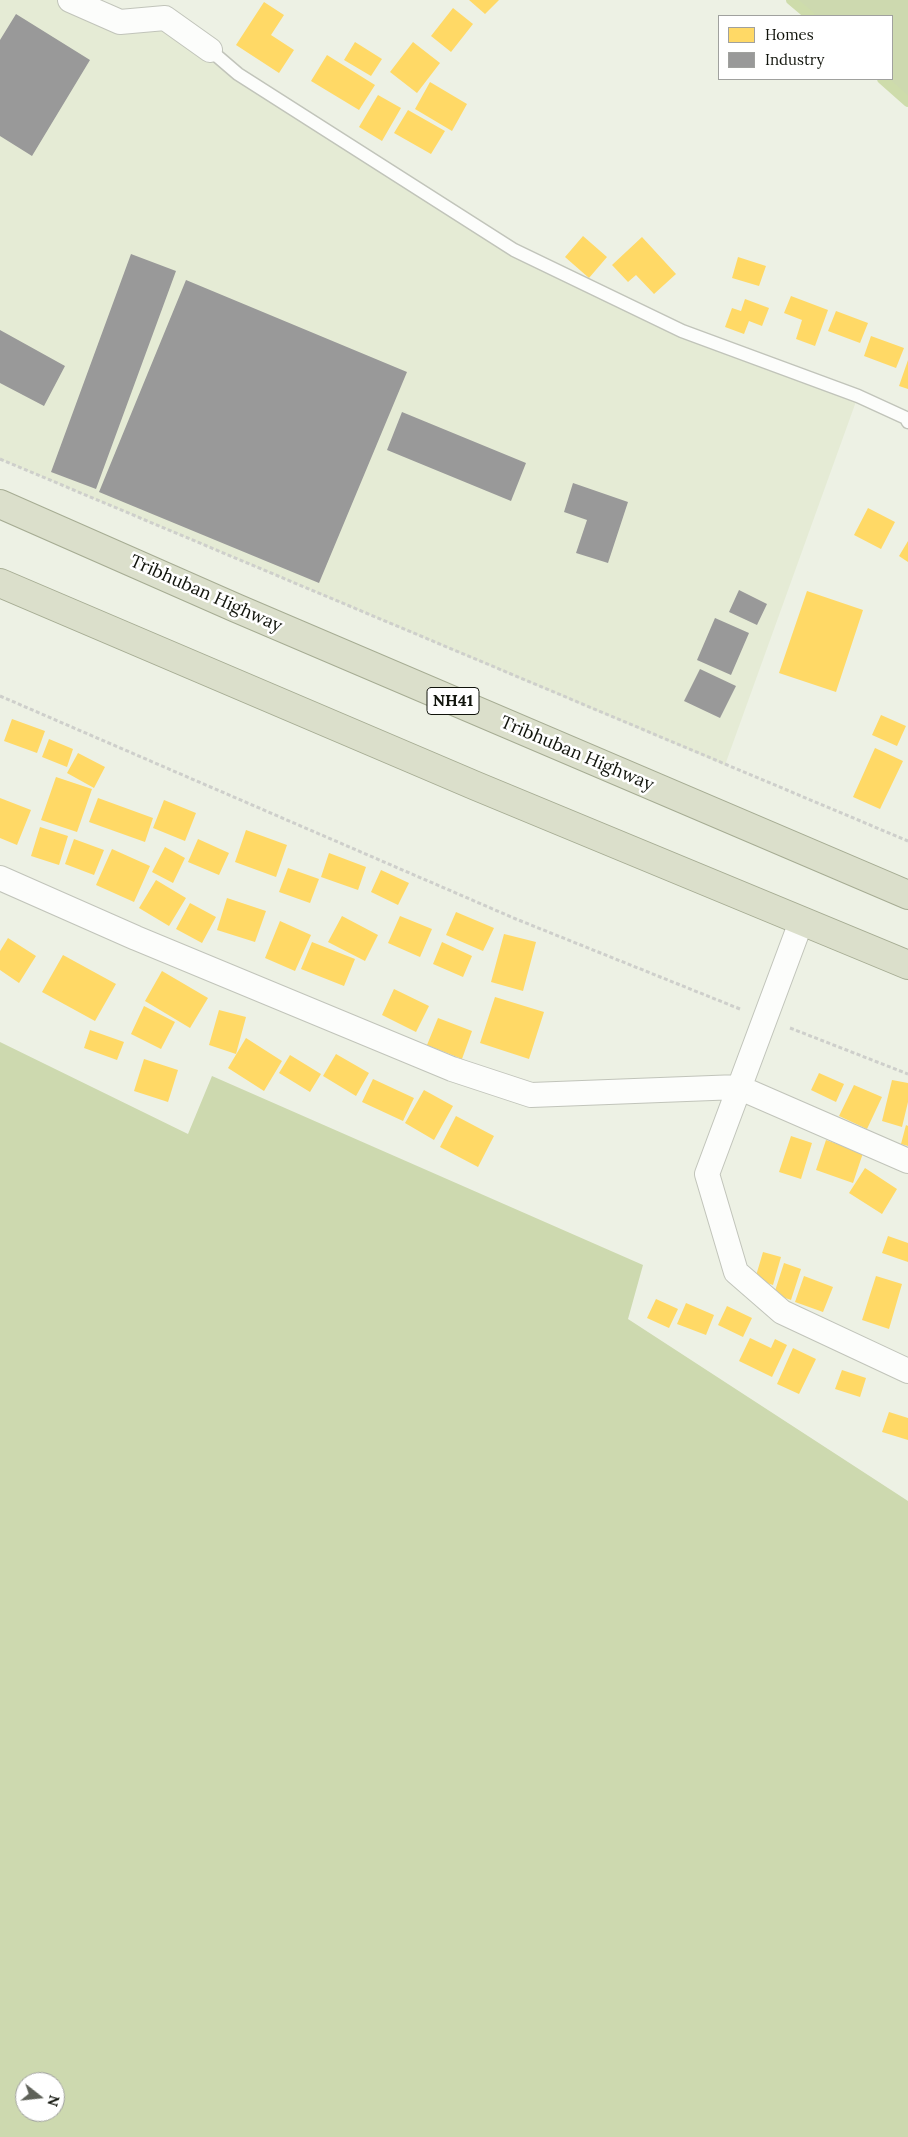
<!DOCTYPE html>
<html>
<head>
<meta charset="utf-8">
<style>
	body { margin:0 }
	#map { position:relative; width:908px; height:2137px; overflow:hidden; background:#edf1e4; font-family:Lora,serif }
	canvas { display:block }
	.legend { position:absolute; left:718px; top:15px; width:175px; height:65px; box-sizing:border-box; background:#fff; border:1px solid #a0a19e; margin:0; padding:6px 9px; list-style:none; font-size:15px; color:#11140c }
	.legend li { display:flex; align-items:center; gap:10px; height:25px }
	.legend b { width:25px; border:1px solid #a0a19e }
	.north { position:absolute; left:15px; top:2072px; width:50px; height:50px; box-sizing:border-box; background:#fff; border:1px solid #a0a19e; border-radius:50%; rotate:106deg; font-size:14px; font-weight:700; line-height:20px; text-align:center; color:#11140c }
	.north::after { content:''; display:block; margin:auto; width:18px; height:22px; background:#5e6158; clip-path:polygon(50% 0,100% 100%,50% 72%,0 100%) }
</style>
</head>
<body>
<div id="map">
<canvas width="908" height="2137"></canvas>
<ul class="legend">
<li><b style="height:14px;background:#ffd966"></b>Homes</li>
<li><b style="height:14px;background:#999"></b>Industry</li>
</ul>
<div class="north">N</div>
</div>
<script>
const c = document.querySelector('canvas').getContext('2d');
c.lineJoin = 'round';
function fillPath(path, color) { c.fillStyle = color; c.fill(path, 'evenodd'); }
const poly = rows => new Path2D(rows.map(r => 'M' + r).join(''));
function trace(path, color, width, dash) { c.strokeStyle = color; c.lineWidth = width; c.lineCap = dash ? 'butt' : 'round'; c.setLineDash(dash || []); c.stroke(path); }
function drawText(font, color, halo, rows, align = 'center') {
  c.font = font + ' Lora,serif'; c.lineWidth = 5; c.setLineDash([]); c.textBaseline = 'middle'; c.strokeStyle = halo; c.fillStyle = color; for (const [text, x, y, turn = 0] of rows) {
    c.save(); c.translate(x, y); c.rotate((+turn || 0) * Math.PI / 180); c.textAlign = isNaN(turn) ? turn : align; if (halo) c.strokeText(text, 0, 0); c.fillText(text, 0, 0); c.restore();
  }
}
fillPath(poly([
	[0,0,70,0,120,22,165,18,210,50,514,250,682,331,858,396,725,765,0,459]
]), '#e5ebd5');
fillPath(poly([
	[791,0,908,0,908,102,882,79,892,79,892,16,810,16],
	[0,1042,188,1134,212,1076,643,1265,628,1319,908,1501,908,2137,0,2137],
	[25,2082,55,2082,55,2112,25,2112]
]), '#cdd9af');
fillPath(poly([
	[469,0,499,0,485,14],
	[264,2,284,15,271,35,294,50,279,73,236,45],
	[453,8,473,24,451,52,431,36],
	[355,42,382,59,371,76,344,60],
	[413,42,440,63,417,93,390,72],
	[327,55,375,85,359,110,311,81],
	[430,82,467,104,452,131,415,109],
	[378,95,401,108,382,141,359,127],
	[408,110,445,131,431,154,394,133],
	[583,236,607,257,589,278,565,257],
	[642,237,676,274,654,294,636,275,628,282,612,265],
	[738,257,766,266,759,286,732,278],
	[791,296,828,310,815,346,796,339,802,320,784,313],
	[745,299,769,308,762,326,749,321,744,334,725,327,732,308,741,311],
	[836,311,868,323,860,343,828,331],
	[871,336,904,348,896,368,864,356],
	[908,360,908,389,899,386],
	[868,508,895,522,881,549,854,535],
	[908,541,908,562,899,556],
	[807,591,863,610,836,692,779,673],
	[881,715,906,726,897,746,872,735],
	[12,719,45,731,37,753,4,741],
	[49,739,73,749,67,767,42,757],
	[875,748,903,761,880,809,853,797],
	[78,753,105,767,94,788,67,773],
	[56,777,92,789,77,832,41,820],
	[0,798,31,810,17,845,0,838],
	[98,798,153,818,145,842,89,822],
	[164,800,196,813,185,841,153,828],
	[40,827,68,836,59,865,31,856],
	[246,830,287,845,276,877,235,862],
	[74,839,104,850,94,875,65,864],
	[198,839,229,853,219,875,188,862],
	[165,847,185,858,173,883,152,872],
	[112,849,150,866,134,902,96,885],
	[329,853,366,867,358,890,321,877],
	[288,868,319,879,310,903,279,892],
	[381,870,409,883,398,905,371,892],
	[156,880,186,898,169,926,139,908],
	[227,898,266,911,255,942,217,930],
	[190,903,216,917,202,943,176,929],
	[456,912,494,928,483,951,446,935],
	[342,916,378,935,365,961,328,942],
	[400,916,432,929,420,957,388,943],
	[280,921,311,935,295,971,265,958],
	[504,934,536,942,523,991,491,982],
	[8,938,36,956,19,983,0,970,0,951],
	[312,942,355,959,344,986,301,969],
	[442,942,472,956,463,977,433,964],
	[63,955,116,984,95,1021,42,992],
	[162,971,208,998,190,1028,145,1001],
	[394,989,429,1006,416,1032,382,1015],
	[495,997,544,1012,529,1059,480,1043],
	[144,1006,175,1022,161,1049,131,1034],
	[219,1010,246,1017,236,1054,209,1045],
	[438,1018,472,1031,462,1059,427,1045],
	[90,1030,124,1042,117,1060,84,1048],
	[246,1038,282,1061,264,1091,228,1068],
	[336,1054,369,1073,356,1096,323,1076],
	[290,1055,321,1074,310,1092,279,1073],
	[144,1059,178,1070,168,1102,134,1091],
	[819,1073,844,1084,836,1102,811,1090],
	[373,1079,414,1098,403,1121,362,1102],
	[892,1080,908,1083,908,1102,902,1127,882,1121],
	[854,1085,882,1097,867,1129,839,1116],
	[424,1090,453,1106,434,1140,405,1123],
	[456,1116,494,1136,478,1167,440,1147],
	[906,1125,908,1126,908,1146,901,1144],
	[791,1136,812,1143,801,1179,779,1172],
	[826,1140,863,1153,853,1183,816,1170],
	[865,1168,897,1189,882,1214,849,1193],
	[888,1236,908,1243,908,1262,882,1253],
	[763,1252,781,1257,773,1285,755,1279],
	[784,1263,801,1269,791,1300,774,1294],
	[804,1276,833,1287,823,1312,795,1302],
	[876,1276,902,1284,889,1329,862,1320],
	[656,1299,678,1309,669,1328,647,1318],
	[686,1303,714,1315,706,1335,677,1324],
	[727,1306,752,1318,743,1337,718,1325],
	[750,1338,771,1348,775,1339,787,1345,772,1377,739,1361],
	[793,1348,816,1359,799,1394,777,1384],
	[842,1370,866,1378,860,1397,835,1389],
	[889,1412,908,1418,908,1440,882,1432]
]), '#ffd966');
fillPath(poly([
	[16,14,90,60,32,156,0,136,0,40],
	[131,254,176,271,96,489,51,472],
	[186,280,407,372,319,583,99,492],
	[0,330,65,366,44,406,0,383],
	[402,412,526,463,511,501,387,450],
	[573,483,628,502,608,563,576,553,587,520,564,512],
	[739,590,767,604,757,625,729,612],
	[715,618,749,633,731,675,697,660],
	[700,669,736,686,720,718,684,701]
]), '#999');
trace(poly([
	[791,0,810,16],
	[882,79,908,102]
]), '#cedcab', 10);
const lane = poly([
	[210,50,238,74,514,250,682,331,858,396,906,418,908,422]
]);
const street = poly([
	[70,0,120,22,165,18,210,50],
	[0,878,136,938,452,1069,531,1095,738,1087,908,1161],
	[801,922,707,1174,736,1272,782,1312,908,1371]
]);
const highway = poly([
	[0,504,236,608,908,895],
	[0,583,476,786,908,965]
]);
trace(lane, '#c1c4ba', 15);
trace(street, '#c1c4ba', 26);
trace(highway, '#a6ac93', 30);
trace(poly([
	[0,459,908,841],
	[0,696,516,919,740,1009],
	[790,1028,908,1074]
]), '#cecfcb', 3, [4, 2.5]);
trace(lane, '#fcfdfb', 12);
trace(street, '#fcfdfb', 24);
trace(highway, '#dbdfcb', 28);
for (const [x, y, w] of [
	[453,701,52]
]) { const box = new Path2D(); box.roundRect(x - w / 2, y - 13.5, w, 27, 4); c.fillStyle = '#fff'; c.fill(box); trace(box, '#11140c', 1); }
drawText('bold 16px', '#11140c', null, [
	["NH41",453,701]
]);
drawText('18px', '#11140c', '#fff', [
	["Tribhuban Highway",206,594,24],
	["Tribhuban Highway",577,754,23]
]);
</script>
</body>
</html>
